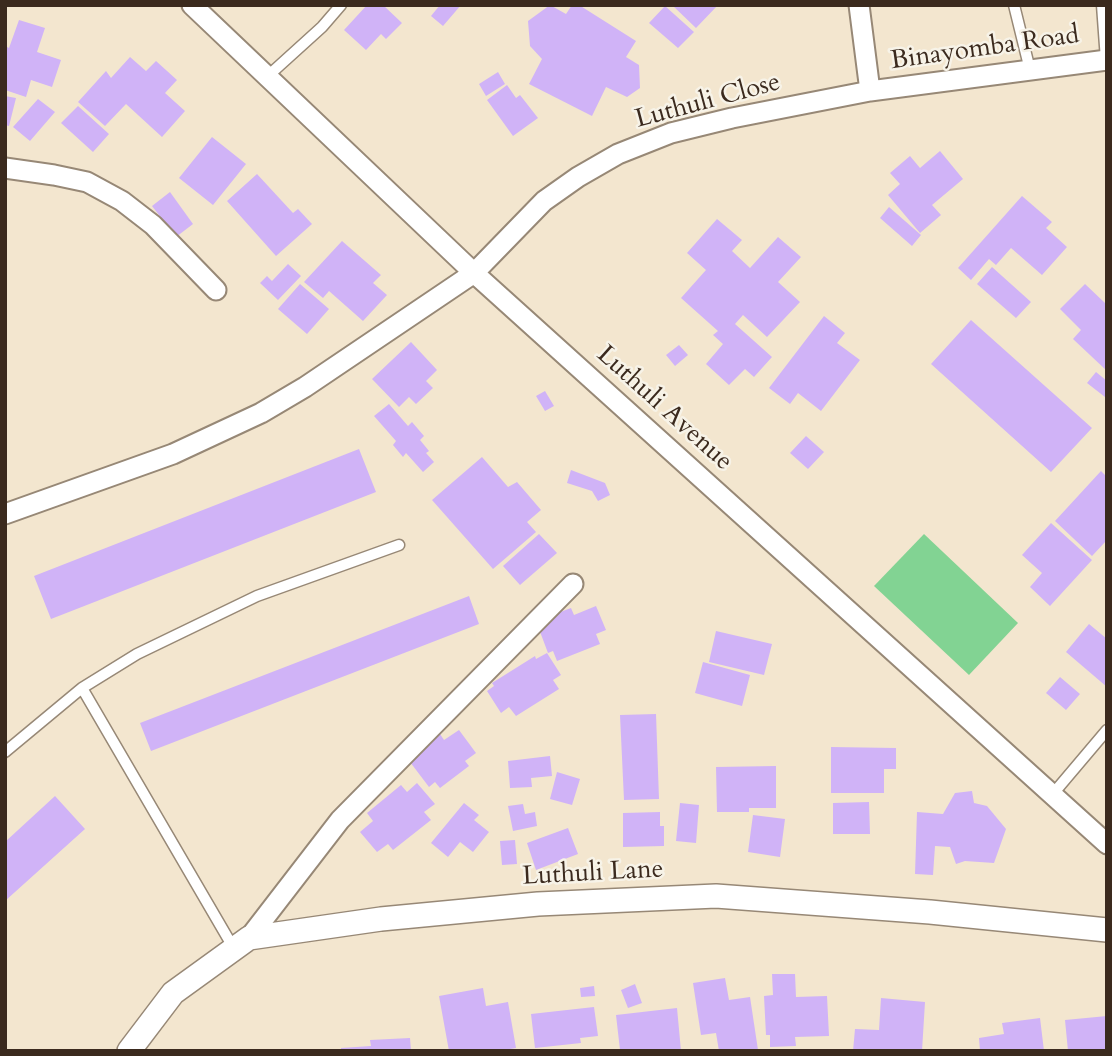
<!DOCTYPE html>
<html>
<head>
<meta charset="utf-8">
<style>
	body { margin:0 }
	#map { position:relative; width:1112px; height:1056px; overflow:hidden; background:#f3e6cf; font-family:Cardo,serif }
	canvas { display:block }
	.frame { position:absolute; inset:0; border:7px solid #3b2a1e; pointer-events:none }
</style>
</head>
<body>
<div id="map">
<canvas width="1112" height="1056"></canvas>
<div class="frame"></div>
</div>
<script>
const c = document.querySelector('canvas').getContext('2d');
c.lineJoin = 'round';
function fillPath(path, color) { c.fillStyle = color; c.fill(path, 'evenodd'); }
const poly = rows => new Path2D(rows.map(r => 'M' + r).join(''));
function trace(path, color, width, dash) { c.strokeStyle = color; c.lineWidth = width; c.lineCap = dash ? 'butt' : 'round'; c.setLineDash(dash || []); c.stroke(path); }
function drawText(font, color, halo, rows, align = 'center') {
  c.font = font + ' Cardo,serif'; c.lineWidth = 5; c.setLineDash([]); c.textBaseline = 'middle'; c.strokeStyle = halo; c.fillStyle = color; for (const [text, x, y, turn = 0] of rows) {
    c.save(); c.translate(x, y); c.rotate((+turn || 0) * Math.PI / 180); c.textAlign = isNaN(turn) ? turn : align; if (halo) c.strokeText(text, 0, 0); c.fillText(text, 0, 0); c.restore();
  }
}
fillPath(poly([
	[924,534,1018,623,969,675,874,586]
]), '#82d393');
fillPath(poly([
	[367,5,383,5,402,23,386,39,381,34,366,50,344,30],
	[440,5,461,5,443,26,431,16],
	[550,5,566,14,572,5,579,5,636,41,626,57,639,65,640,88,627,97,606,87,592,116,529,84,542,59,530,46,528,21],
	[672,5,718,5,696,28],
	[665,6,694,32,678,48,649,23],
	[19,20,45,28,37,52,61,60,52,87,31,80,26,97,5,90,5,46,9,48],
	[130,57,146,71,156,61,177,80,165,93,185,111,162,137,126,104,105,126,78,102,106,71,111,78],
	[498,72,505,84,486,96,479,84],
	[507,85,516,98,520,95,538,118,513,136,487,100],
	[5,96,16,98,9,126,5,125],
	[38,99,55,112,30,141,13,127],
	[78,106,109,134,93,152,61,123],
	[212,137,246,164,213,205,179,178],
	[940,151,963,179,932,205,941,215,920,233,888,195,900,184,890,173,910,156,920,168],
	[257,174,293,213,298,209,312,224,276,256,227,201],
	[170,192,193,224,176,237,152,206],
	[1022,196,1052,222,1046,228,1067,247,1042,275,1011,248,996,265,989,259,971,280,958,268],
	[889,207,921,235,912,246,880,218],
	[717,219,742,240,732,251,750,268,778,237,801,257,778,282,800,302,767,337,743,315,735,324,772,357,754,377,745,369,729,385,706,364,723,344,713,335,718,331,681,298,706,270,687,253],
	[342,241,381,275,373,283,387,295,363,321,329,291,323,298,304,282],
	[288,264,301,276,278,300,260,283,267,276,272,281],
	[992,267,1031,302,1016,318,977,284],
	[300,284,329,309,307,334,278,309],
	[1085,284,1105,303,1107,301,1107,371,1073,339,1081,330,1060,309],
	[824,316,845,333,837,343,860,360,821,411,798,393,790,404,769,388],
	[971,320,1092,428,1051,472,931,364],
	[411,342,437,370,426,381,433,388,416,404,409,397,399,407,372,379],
	[679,345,688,355,675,366,666,355],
	[1096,372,1107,381,1105,397,1087,383],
	[545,391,554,406,545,411,536,396],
	[389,404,408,426,412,422,424,436,420,440,429,451,426,453,434,462,423,472,406,453,403,457,393,445,396,441,374,416],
	[806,436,824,452,808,469,790,453],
	[359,449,376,492,51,619,34,576],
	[482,457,508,487,517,482,541,510,527,522,536,532,493,569,432,500],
	[571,470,605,483,610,495,598,501,592,491,567,483],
	[1101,471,1107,477,1107,540,1092,556,1055,521],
	[1051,523,1092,560,1050,606,1030,587,1042,573,1022,555],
	[539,534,557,553,520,585,503,566],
	[469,596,479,624,151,751,140,723],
	[596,606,606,630,596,634,600,644,557,661,553,651,548,653,539,629,545,626,542,619,571,608,574,615],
	[1089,624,1107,639,1107,687,1066,652],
	[716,631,772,644,764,675,709,662],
	[547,653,561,675,553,680,559,689,516,716,509,707,501,713,487,691,494,686,492,683,535,656,536,659],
	[703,662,750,675,742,706,695,693],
	[1060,677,1080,694,1066,710,1046,693],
	[656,714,659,799,624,800,620,715],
	[459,730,476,753,465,761,469,766,440,788,435,782,429,787,407,758,440,734,444,740],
	[831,747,896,748,896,769,884,769,884,793,831,793],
	[550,756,552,776,531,778,532,787,510,788,508,761],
	[776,766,776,808,749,808,749,812,717,812,716,767],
	[557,772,580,779,572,805,550,799],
	[417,783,435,804,424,812,431,820,393,850,388,844,377,852,360,832,373,821,367,813,401,785,407,792],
	[972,791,974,803,987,806,1006,829,994,863,965,861,956,864,950,847,935,846,933,875,915,874,917,812,943,814,955,793],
	[55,796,85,829,5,901,5,842],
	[869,802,870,834,833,834,833,803],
	[464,803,479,815,474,820,489,832,473,852,460,842,448,857,431,843],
	[680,803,699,805,696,843,676,841],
	[523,804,525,814,535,812,537,826,513,831,508,806],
	[660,812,660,826,664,826,664,846,623,847,623,813],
	[753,815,785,819,780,857,748,852],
	[568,828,578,854,536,870,527,843],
	[515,840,517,864,502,865,500,841],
	[772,974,795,974,796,997,827,996,829,1036,795,1037,796,1046,770,1047,770,1035,766,1035,764,996,773,995],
	[725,978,729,1000,750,997,758,1050,719,1051,716,1033,701,1035,693,983],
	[635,984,642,1003,628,1008,621,990],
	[594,986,595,996,581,997,580,988],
	[483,988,486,1006,508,1002,516,1048,498,1051,449,1051,439,996],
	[881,998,925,1002,922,1051,853,1051,855,1029,879,1030],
	[594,1007,598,1036,580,1038,581,1043,535,1048,531,1014],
	[677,1008,681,1051,620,1050,616,1015],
	[1107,1016,1107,1051,1068,1051,1065,1020],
	[1040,1018,1044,1051,980,1051,979,1038,1004,1034,1002,1023],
	[410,1038,411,1051,341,1051,341,1048,371,1046,370,1040]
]), '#d0b3f7');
const service = poly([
	[1014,5,1030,70],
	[1102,5,1106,60],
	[269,75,322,27,341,5],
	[82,688,233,947],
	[5,752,82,688,137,654,257,596,399,545],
	[1052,795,1107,730]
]);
const minor = poly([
	[192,5,474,273,1107,844],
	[870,91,1107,60],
	[5,168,54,175,87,182,122,201,153,225,216,290],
	[5,514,173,454,261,413,305,387,474,273,544,201,578,177,618,154,671,133,732,118,870,91,859,5],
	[249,938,340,820,573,584]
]);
const tertiary = poly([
	[129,1051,173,993,249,938,381,919,538,904,716,896,930,912,1107,930]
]);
trace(service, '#978876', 13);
trace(minor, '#978876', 23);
trace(tertiary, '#978876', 26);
trace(service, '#fff', 10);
trace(minor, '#fff', 19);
trace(tertiary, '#fff', 23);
drawText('26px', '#3b2a1e', '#f7f3e8', [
	["Binayomba Road",985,49,-8],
	["Luthuli Close",708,102,-15],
	["Luthuli Avenue",664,409,42],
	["Luthuli Lane",593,874,-3]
]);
</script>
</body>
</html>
